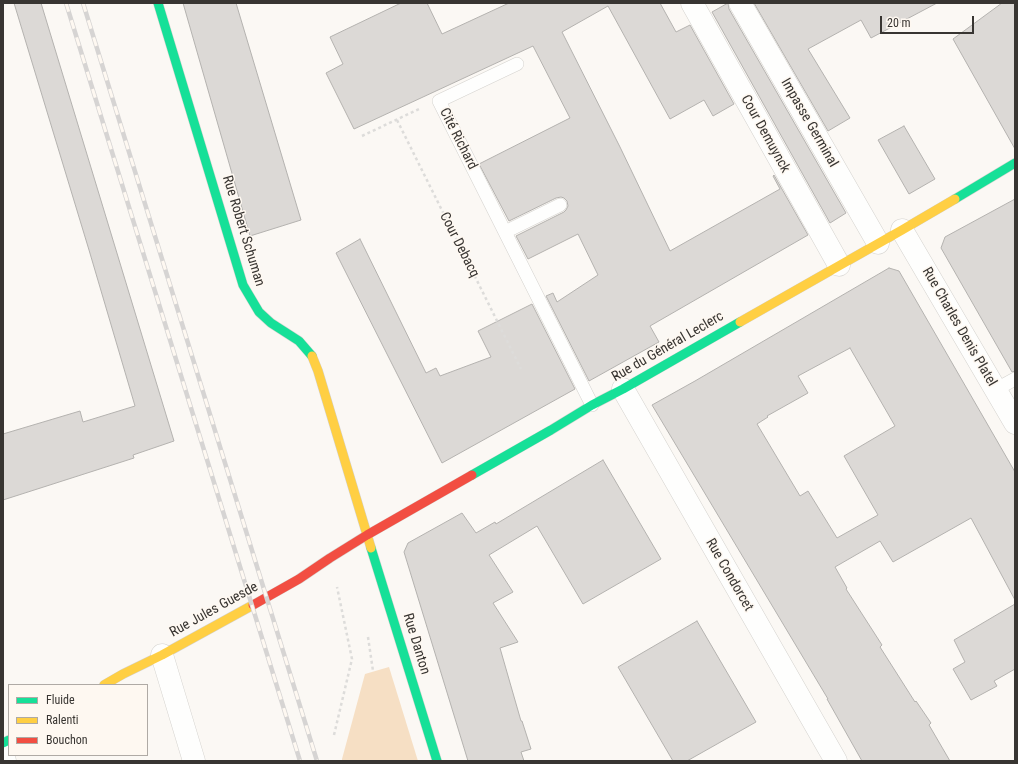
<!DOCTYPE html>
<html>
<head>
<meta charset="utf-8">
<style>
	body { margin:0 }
	#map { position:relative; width:1018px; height:764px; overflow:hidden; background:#fbf8f4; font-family:"Roboto Condensed",sans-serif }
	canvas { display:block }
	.frame { position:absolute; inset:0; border:4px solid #383532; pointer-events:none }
	.legend { position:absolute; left:8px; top:684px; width:140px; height:72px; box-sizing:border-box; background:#fef8f1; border:1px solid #afaaa5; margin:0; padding:5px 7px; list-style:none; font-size:12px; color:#383532 }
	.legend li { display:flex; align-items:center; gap:8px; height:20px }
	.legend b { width:20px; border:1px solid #afaaa5 }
	.scale { position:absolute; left:880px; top:16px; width:94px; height:18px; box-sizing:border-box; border:2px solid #383532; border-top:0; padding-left:5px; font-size:12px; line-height:14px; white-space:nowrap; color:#383532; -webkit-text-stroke:3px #fef8f1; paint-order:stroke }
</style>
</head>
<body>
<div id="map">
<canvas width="1018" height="764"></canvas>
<div class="frame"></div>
<ul class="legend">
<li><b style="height:5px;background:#16e098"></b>Fluide</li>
<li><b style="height:5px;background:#ffcf43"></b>Ralenti</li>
<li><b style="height:5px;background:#f24e42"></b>Bouchon</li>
</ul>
<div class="scale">20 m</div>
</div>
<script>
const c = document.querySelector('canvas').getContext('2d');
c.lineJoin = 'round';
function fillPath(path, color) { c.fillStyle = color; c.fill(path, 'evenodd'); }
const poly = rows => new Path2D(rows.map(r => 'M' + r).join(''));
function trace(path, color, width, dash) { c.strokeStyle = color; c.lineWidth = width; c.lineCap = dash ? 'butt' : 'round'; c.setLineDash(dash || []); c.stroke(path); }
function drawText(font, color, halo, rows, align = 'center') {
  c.font = font + ' "Roboto Condensed",sans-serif'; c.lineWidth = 3; c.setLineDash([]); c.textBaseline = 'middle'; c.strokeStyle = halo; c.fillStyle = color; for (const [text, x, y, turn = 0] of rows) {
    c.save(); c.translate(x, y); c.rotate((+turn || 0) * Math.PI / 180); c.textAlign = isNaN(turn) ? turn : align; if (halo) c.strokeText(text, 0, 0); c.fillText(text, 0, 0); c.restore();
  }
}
fillPath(poly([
	[389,667,418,761,342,761,342,759,365,674]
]), '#f6dfc4');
const building = poly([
	[14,3,41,3,174,441,133,455,134,458,3,500,3,434,80,411,83,422,135,406,89,250,14,3],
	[183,3,236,3,301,220,250,236,183,3],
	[401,3,427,3,442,34,509,3,660,3,676,32,690,25,734,104,713,116,704,100,670,119,608,6,562,32,620,147,670,251,780,189,773,176,774,175,808,235,650,326,659,342,589,381,546,296,553,293,557,302,598,275,578,234,528,259,516,236,564,212,566,210,568,206,567,201,564,198,561,197,556,198,509,221,479,164,570,118,533,46,354,129,326,73,343,64,330,37,401,3],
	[728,3,729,9,846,213,830,223,712,12,728,3],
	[754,3,937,3,871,38,861,20,808,49,850,118,828,131,754,3],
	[1002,3,1015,3,1015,149,953,39,1002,3],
	[904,126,935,179,909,194,878,140,904,126],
	[1015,199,1015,371,1012,372,941,248,945,237,1015,199],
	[360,239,426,373,436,368,440,376,491,357,478,331,532,304,575,389,442,463,336,253,360,239],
	[889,268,899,271,1015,472,1015,600,971,518,893,562,880,541,835,567,847,588,846,589,882,645,880,647,915,702,916,701,931,723,929,725,950,761,862,761,827,699,828,699,652,405,695,381,889,268],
	[850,348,895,426,844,456,878,515,837,538,808,491,800,496,757,424,768,417,767,416,808,393,798,376,850,348],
	[603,460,661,559,583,604,537,526,489,555,513,592,493,603,518,642,500,648,521,721,522,721,531,749,521,752,524,761,468,761,404,552,408,543,462,513,476,533,495,522,496,524,603,460],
	[1015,604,1015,669,994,681,997,686,971,700,953,669,965,662,954,640,1015,604],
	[697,621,756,722,687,761,673,761,618,667,697,621]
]);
fillPath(building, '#dcd9d6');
trace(building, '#b4b2af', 1);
const lane = poly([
	[517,64,439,101,592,405],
	[505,232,560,205],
	[995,390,1015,379]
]);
const street = poly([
	[692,3,839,265],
	[740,3,878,243],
	[902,230,1015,423],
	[623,389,836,761],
	[162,655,194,761],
	[3,754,5,761]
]);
const fast = poly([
	[158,3,243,285,259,312,271,323,299,341,312,356],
	[955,199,1015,163],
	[472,475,551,430,592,405,623,389,740,322],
	[371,548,437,761],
	[3,743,9,740]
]);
const slow = poly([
	[740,322,902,230,955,199],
	[312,356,318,371,371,548],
	[104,685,123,674,162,655,253,605]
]);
const jam = poly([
	[253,605,299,579,330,558,367,535,472,475]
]);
trace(lane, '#d4d2ce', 14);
trace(street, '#d4d2ce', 23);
trace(fast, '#d4d2ce', 10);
trace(slow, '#d4d2ce', 10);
trace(jam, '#d4d2ce', 10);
trace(poly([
	[397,120,521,369],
	[362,136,419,109],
	[368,637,373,671],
	[334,735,352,659,337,587]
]), '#dddcda', 2.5, [3, 3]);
trace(lane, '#fefefd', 13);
trace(street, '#fefefd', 22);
trace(fast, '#16e098', 9);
trace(slow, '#ffcf43', 9);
trace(jam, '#f24e42', 9);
const rail = poly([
	[66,3,300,761],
	[83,3,317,761]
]);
trace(rail, '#d6d4d3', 4.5);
trace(rail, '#fef8f1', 3, [9]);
drawText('14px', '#383532', '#fef8f1', [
	["Impasse Germinal",809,123,60],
	["Cour Demuynck",765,134,61],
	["Cité Richard",458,139,63],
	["Rue Robert Schuman",243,231,73],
	["Cour Debacq",459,245,63],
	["Rue Charles Denis Platel",959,327,60],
	["Rue du Général Leclerc",668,347,-30],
	["Rue Condorcet",729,575,60],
	["Rue Jules Guesde",214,610,-29],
	["Rue Danton",416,644,73]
]);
</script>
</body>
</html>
